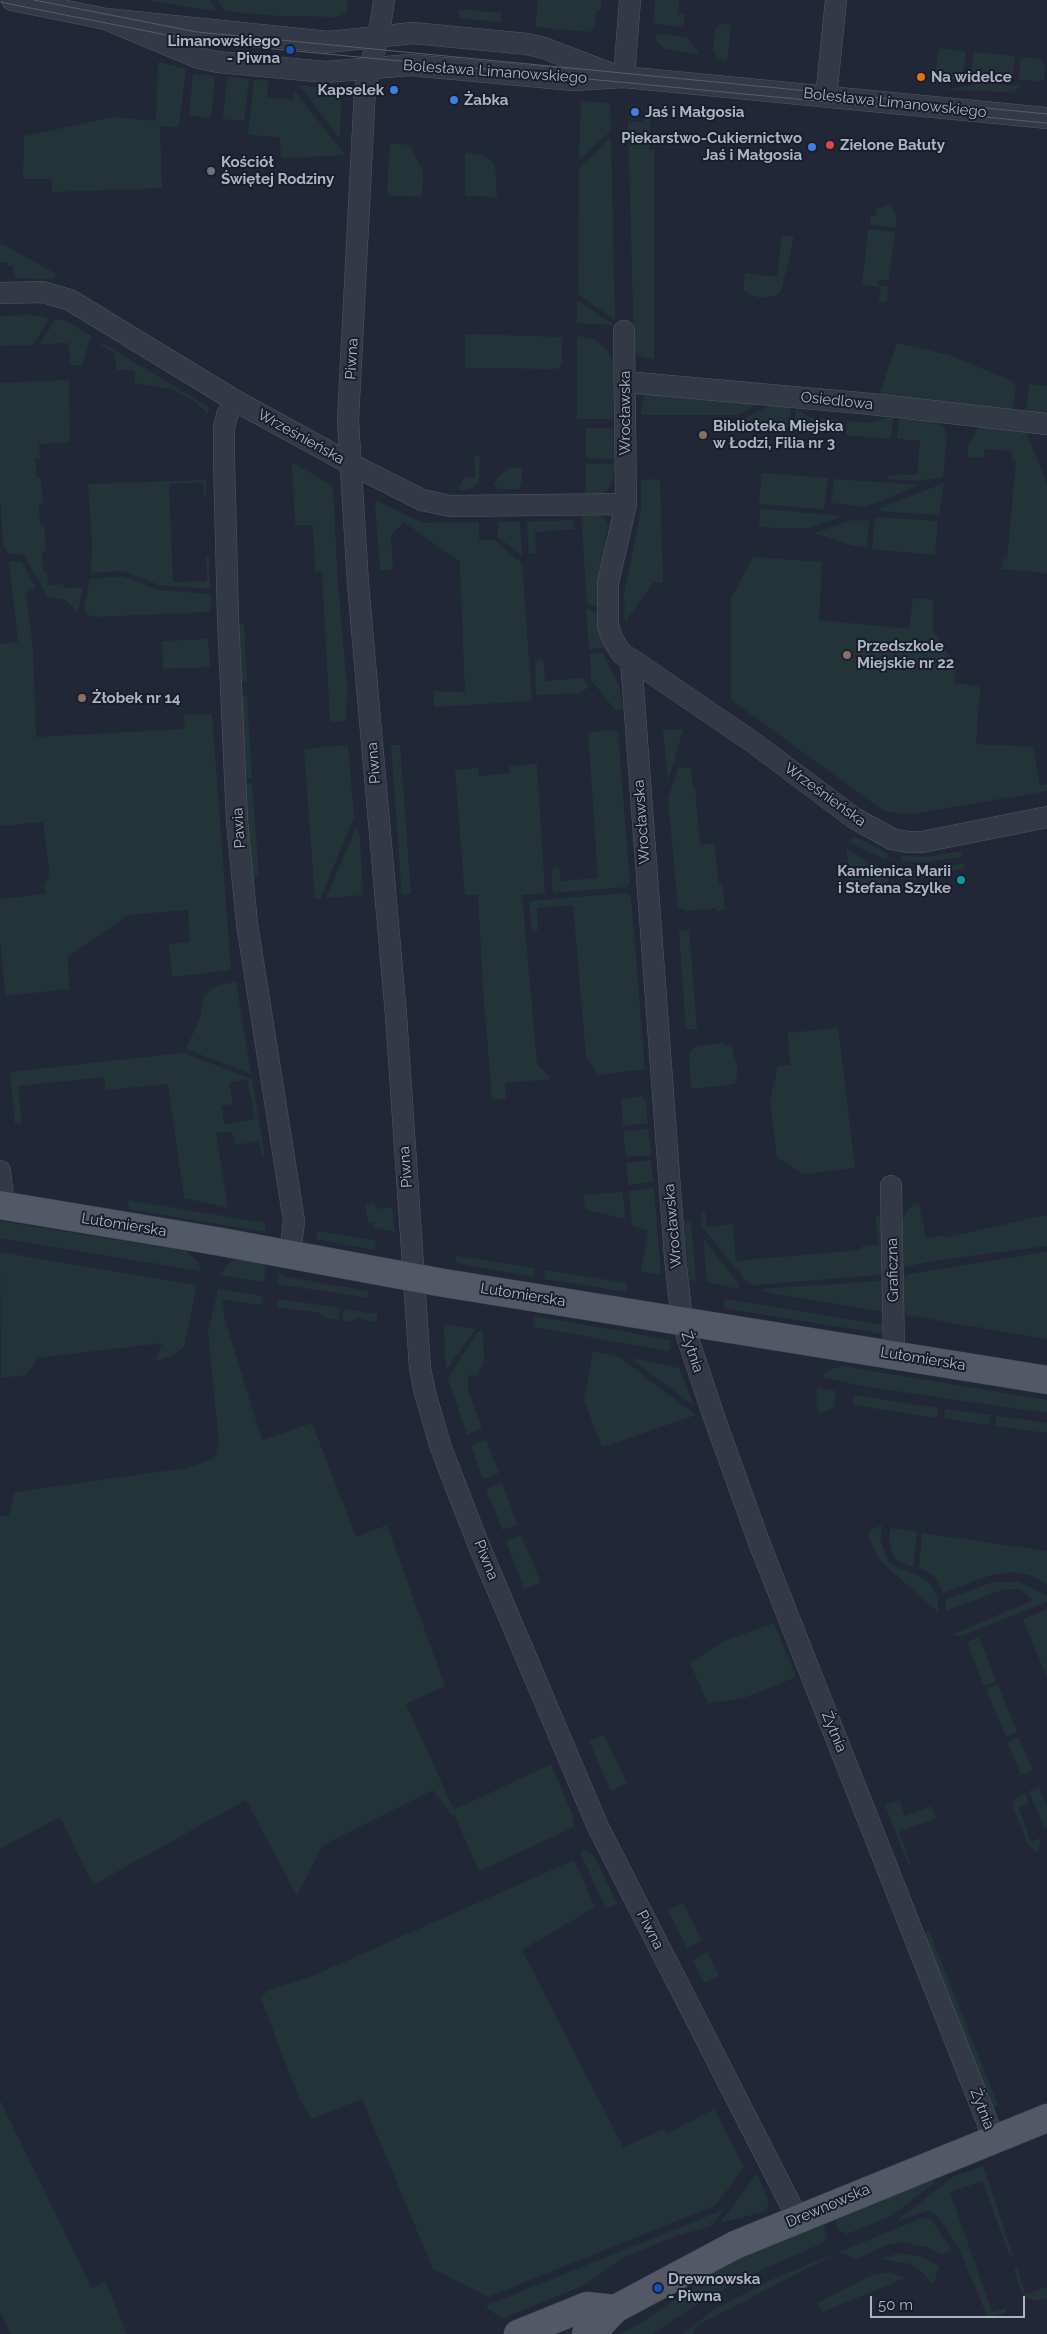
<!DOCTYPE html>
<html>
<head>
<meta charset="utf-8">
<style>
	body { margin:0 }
	#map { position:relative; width:1047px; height:2334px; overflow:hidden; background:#212736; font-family:Raleway,sans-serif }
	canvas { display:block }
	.scale { position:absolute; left:870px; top:2296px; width:155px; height:22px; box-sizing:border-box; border:2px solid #aeb3c3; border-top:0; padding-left:6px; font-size:15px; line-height:18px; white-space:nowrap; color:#aeb3c3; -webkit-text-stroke:4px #191e2b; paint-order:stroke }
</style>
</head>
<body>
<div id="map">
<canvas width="1047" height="2334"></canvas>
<div class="scale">50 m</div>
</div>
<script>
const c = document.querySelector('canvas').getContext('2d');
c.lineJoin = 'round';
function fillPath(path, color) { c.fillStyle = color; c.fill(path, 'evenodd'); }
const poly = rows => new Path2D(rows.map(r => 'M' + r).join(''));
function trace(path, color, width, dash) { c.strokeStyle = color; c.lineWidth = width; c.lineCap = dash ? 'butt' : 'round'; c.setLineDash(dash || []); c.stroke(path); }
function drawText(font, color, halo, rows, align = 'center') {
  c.font = font + ' Raleway,sans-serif'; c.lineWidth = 4; c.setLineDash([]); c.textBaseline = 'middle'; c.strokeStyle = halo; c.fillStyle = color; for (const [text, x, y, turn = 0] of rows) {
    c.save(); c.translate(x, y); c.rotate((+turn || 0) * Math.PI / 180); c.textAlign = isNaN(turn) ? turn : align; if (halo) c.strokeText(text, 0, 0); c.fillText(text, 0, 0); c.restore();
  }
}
fillPath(poly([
	[145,0,210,0,216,9,215,11],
	[217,0,348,0,346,13,337,17,280,16,225,11],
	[538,0,601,0,601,9,596,11,594,29,589,32,535,27],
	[655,0,679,0,678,14,685,15,683,25,677,27,654,23],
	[459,9,502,13,501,22,459,18],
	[720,24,731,25,727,62,717,58,713,51,715,29],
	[659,34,687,37,700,55,665,49,656,41,655,38],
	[940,48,964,51,966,54,962,78,936,83,935,80,938,51],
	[974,52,1013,56,1015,58,1013,77,1011,79,970,76],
	[1023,57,1040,59,1045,66,1044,78,1040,82,1019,79,1020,59],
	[158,62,186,69,179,127,160,126,162,188,52,192,52,179,23,179,24,136,114,117,156,121],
	[193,74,215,76,211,118,189,115],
	[227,77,249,79,244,121,223,119],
	[254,80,269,81,267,97,293,100,295,91,345,155,281,158,280,137,248,135],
	[982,83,1021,86,1013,92,944,90],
	[299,85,336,90,341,98,340,139],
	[581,101,610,103,611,131,579,160],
	[645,110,651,110,649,150,654,150,654,360,641,356,634,351,628,121,643,122],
	[611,137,615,320,578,294,579,169],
	[390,143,410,145,423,172,422,197,387,195],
	[465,152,486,156,495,165,497,197,465,196],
	[891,204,896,216,896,228,871,225,870,216,875,216,876,209],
	[871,229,895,232,889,280,878,280,877,285,888,287,887,300,881,303,879,303,880,287,862,285,868,231],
	[782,236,794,237,781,292,775,296,761,298,750,295,743,290,745,273,777,277],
	[0,244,7,246,56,274,53,279,15,278,13,266,8,266,7,262,0,262],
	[577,300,614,325,577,323],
	[29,315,47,317,48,321,33,345,0,346,0,316],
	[55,320,64,320,91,336,82,365,70,365,69,343,40,344],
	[465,334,562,337,562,364,557,369,465,368],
	[577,336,593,339,606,348,610,355,613,364,613,419,577,419],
	[103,343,208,407,208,414,196,402,172,389,135,383,134,370,117,370,115,353,101,345],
	[897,343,949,355,1010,380,1016,385,1013,410,878,399],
	[69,380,70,442,39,444,40,458,35,459,37,478,41,478,43,505,39,505,40,525,44,525,46,551,42,552,43,571,47,571,48,585,63,584,64,588,83,587,78,612,65,600,48,597,23,554,9,554,3,545,0,497,0,383],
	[1029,384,1047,386,1047,417,1030,414,1026,410],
	[649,393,766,400,738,415,641,415,643,397],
	[768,406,791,407,788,429,765,427,743,429,743,420],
	[796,408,808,417,841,420,840,434,795,430],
	[887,418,893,418,891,439,846,435,847,421,870,423],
	[899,419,931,422,943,426,947,437,943,477,916,481,888,479,888,475,917,475,920,441,897,439],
	[979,427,1027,433,1047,484,1047,573,1002,569,1003,559,1007,559,1016,461,1012,460,1012,451,985,449,983,458,967,457,969,443],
	[586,428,613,428,614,459,586,458],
	[475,454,480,458,479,483,469,490,458,490,464,477,475,478],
	[292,462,333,486,338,586,347,686,346,721,330,722,322,571,315,572,313,525,295,525],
	[586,464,614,464,612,484,607,490,600,495,586,495],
	[522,467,522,484,519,489,499,489,494,484,498,477,509,468],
	[762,473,828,478,824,509,759,504],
	[660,479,663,583,654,582,625,622,624,593,641,511,641,480],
	[834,479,920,485,865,507,831,503],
	[206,480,206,497,204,497,203,482,169,484,173,582,207,581,206,557,209,557,210,589,159,585,123,571,91,573,92,542,88,484],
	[944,483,939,515,879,511,881,508],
	[377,501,423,523,479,522,479,540,494,540,522,563,532,701,434,707,434,691,465,692,460,562,404,522,391,535,393,570,380,570,375,506],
	[760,509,843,516,808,528,774,528,759,526],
	[598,515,605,518,608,525,599,579,599,608,587,604,581,516],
	[875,517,938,521,935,555,872,549],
	[573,520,574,529,535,532,536,553,529,554,527,522],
	[853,520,869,521,867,547,853,546,814,533],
	[498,522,520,522,522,556,498,537],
	[753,557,822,562,819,620,909,629,913,598,933,600,933,630,956,666,954,683,980,687,976,744,1033,747,1040,785,1047,784,1047,791,910,814,884,811,731,700,731,598],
	[21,561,36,587,26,593,33,649,36,737,185,729,184,715,212,714,231,970,172,977,169,944,190,942,188,910,128,915,68,957,69,989,6,996,0,942,0,899,45,894,44,884,50,877,43,822,0,826,0,644,18,642,9,562],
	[123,576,158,590,210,594,211,608,208,612,93,617,87,614,84,609,90,579],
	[586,608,598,613,602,648,589,649],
	[235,624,244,624,247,681,237,681],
	[208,639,210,667,163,669,162,641],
	[603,653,619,686,623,709,615,710,591,680,590,654],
	[543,659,545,681,583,678,589,687,580,693,536,695,535,660],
	[238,696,247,696,252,779,242,780],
	[615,730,618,733,630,883,626,887,553,893,551,868,559,867,560,881,598,878,588,732],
	[663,730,683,730,668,782],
	[348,745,354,817,320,899,315,899,304,749],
	[391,745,400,745,411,894,402,895],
	[537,764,545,893,522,895,537,1064,552,1079,505,1083,506,1099,492,1100,483,988,478,895,465,895,455,770,478,768,479,776,510,773,509,766],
	[691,767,692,786,695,787,700,845,714,844,719,884,722,884,725,910,716,911,717,908,686,911,678,907,668,799,678,768],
	[252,783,259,876,250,877,242,784],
	[357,826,360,838,363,895,326,898],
	[852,838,859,838,887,853,887,860,856,846,849,841],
	[846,848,864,860,887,869,888,885,851,889],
	[961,851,962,857,926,862,902,862,902,856,926,857],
	[964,863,965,868,909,880,911,871,940,868],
	[626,893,631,896,645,1069,598,1075,586,1056,573,905,537,908,538,930,532,931,529,901],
	[689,930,697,1029,686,1029,679,931],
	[236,982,251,1074,186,1049,200,1018,204,995,218,985],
	[838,1028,855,1168,803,1174,777,1157,770,1100,778,1066,790,1065,788,1033],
	[723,1043,724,1046,731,1045,738,1069,735,1084,691,1089,689,1054,695,1046],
	[183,1053,252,1079,265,1156,262,1156,259,1141,235,1145,232,1131,216,1133,228,1208,184,1198,168,1084,106,1090,104,1077,18,1086,22,1123,15,1124,10,1072],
	[247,1079,255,1119,225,1125,221,1106,233,1104,229,1083],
	[642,1096,646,1102,648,1123,623,1126,621,1099],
	[648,1129,651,1155,626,1157,623,1131],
	[651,1160,653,1182,629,1185,626,1163],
	[654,1188,661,1275,641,1272,648,1231,632,1226,629,1191],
	[623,1192,625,1219,585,1209,584,1195],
	[128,1200,266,1223,265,1232,129,1209],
	[375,1203,376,1209,392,1207,395,1232,373,1227,373,1223,368,1223,365,1204],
	[919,1203,926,1239,942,1235,944,1238,1047,1215,1047,1246,931,1261,907,1267,904,1265,902,1220,910,1207],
	[701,1212,705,1212,707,1227,733,1224,736,1261,861,1250,862,1246,878,1245,876,1212,882,1221,883,1273,880,1275,753,1285,747,1282,702,1227],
	[0,1221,186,1251,198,1261,201,1271,0,1238],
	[691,1222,696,1281,689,1279,684,1223],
	[317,1231,376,1241,375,1250,316,1239],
	[703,1238,738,1283,738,1289,707,1282],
	[0,1252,197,1285,184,1347,172,1356,155,1361,162,1343,38,1358,26,1375,1,1378],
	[1047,1252,1047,1339,906,1315,904,1311,904,1277,908,1274],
	[456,1256,535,1268,534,1277,455,1263],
	[241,1260,261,1263,266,1267,264,1282,219,1275,231,1261],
	[546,1270,627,1283,626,1292,544,1279],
	[279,1274,287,1277,369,1291,368,1298,278,1284],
	[881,1281,883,1284,883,1310,880,1311,764,1292,763,1289],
	[218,1289,263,1296,261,1305,222,1299,225,1320,262,1440,312,1423,356,1537,387,1525,445,1686,406,1704,454,1810,551,1764,573,1816,574,1827,479,1871,455,1816,451,1815,433,1790,323,1845,297,1896,246,1800,93,1885,60,1817,0,1849,0,1517,9,1515,15,1492,187,1468,214,1458,219,1444,208,1332],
	[278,1299,340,1308,339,1320,325,1318,320,1313,277,1307],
	[725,1299,884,1325,884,1334,723,1308],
	[344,1309,377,1314,377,1322,356,1318,353,1322,342,1321],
	[534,1316,671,1340,669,1351,533,1327],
	[444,1324,476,1329,446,1370,445,1352],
	[483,1331,484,1361,478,1376,468,1375,468,1389,482,1429,467,1435,448,1378,477,1332],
	[593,1351,619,1357,696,1415,602,1447,584,1400],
	[630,1358,679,1368,694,1406],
	[843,1366,1047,1400,1047,1413,862,1386,821,1377,828,1370],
	[817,1388,836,1391,834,1408,819,1414,816,1403],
	[855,1395,938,1408,937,1418,853,1405],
	[945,1409,991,1415,989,1425,944,1418],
	[996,1416,1047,1423,1047,1433,995,1426],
	[486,1440,499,1473,483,1479,471,1445],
	[502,1483,518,1525,502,1530,486,1489],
	[882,1525,880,1539,888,1561,897,1568,916,1574,930,1583,938,1599,938,1612,879,1560,869,1537,869,1531],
	[890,1528,917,1532,913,1567,900,1562,893,1556,889,1538],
	[922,1533,1047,1551,1047,1584,1029,1575,1009,1572,988,1576,943,1593,935,1576,919,1568],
	[521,1535,541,1583,524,1589,506,1541],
	[994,1582,1019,1582,1047,1596,1047,1602,961,1636,951,1635,1033,1600,1020,1589,1004,1589,946,1611,946,1599],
	[1047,1609,1047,1678,1023,1619],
	[774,1623,796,1677,744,1698,708,1703,690,1663,724,1641],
	[979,1637,996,1681,984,1686,967,1642],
	[998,1684,1017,1732,1006,1737,986,1689],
	[604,1735,627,1783,611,1791,589,1741],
	[1019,1737,1033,1771,1021,1775,1007,1742],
	[1039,1787,1047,1807,1047,1827,1044,1828,1029,1791],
	[1025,1793,1029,1803,1018,1807,1031,1842,1040,1838,1041,1842,1037,1853,1028,1845,1013,1806,1014,1799],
	[899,1800,905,1816,931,1806,936,1818,899,1832,911,1866,909,1866,885,1805],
	[586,1850,595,1857,617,1904,606,1909,580,1852],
	[574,1860,595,1907,522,1950,623,2147,664,2129,666,2134,714,2109,744,2167,716,2205,488,2297,433,2269,362,2099,311,2119,298,2096,261,1998,268,1990,310,1977],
	[683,1903,702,1941,687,1948,668,1910],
	[928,1929,998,2105,990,2108,924,1937],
	[707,1952,719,1976,704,1983,693,1960],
	[0,2100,92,2288,106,2282,127,2334,11,2334,0,2311],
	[983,2166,1013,2256,1009,2255,983,2181,950,2192,992,2312,1007,2308,1006,2312,988,2318,960,2251,942,2221,934,2213,926,2211,895,2222,953,2177],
	[753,2170,712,2226,676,2236,623,2258,584,2285,502,2319,485,2306,723,2210],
	[757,2173,769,2202,766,2209,763,2212,720,2223],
	[935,2178,933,2184,891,2216,847,2234,839,2230,835,2219],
	[922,2218,930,2219,933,2222,951,2250,941,2255,928,2247,901,2242,884,2246,857,2259,839,2252,696,2326,693,2334,682,2334,715,2309,773,2279,839,2252],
	[823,2223,827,2236,826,2241,821,2244,768,2267,708,2297,652,2334,619,2334,644,2321,728,2263],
	[899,2253,923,2257,939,2267,934,2283,931,2283,923,2273,910,2264,882,2259],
	[1017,2267,1025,2294,1047,2287,1047,2298,1035,2301,1026,2298,1022,2293,1014,2270],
	[891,2272,905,2278,823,2312,817,2303,870,2276]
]), '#233438');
const minor = poly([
	[12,0,106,19,329,42,413,33,527,44,544,48,612,74],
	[384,0,380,27,365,89,348,420,358,584,396,1015,420,1368,425,1393,441,1448,479,1546,598,1827,798,2219],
	[106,19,199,58,218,62,326,72,410,65,573,80,624,77,1047,118],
	[624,77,630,0],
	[826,97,836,0],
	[0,293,43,292,70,300,234,400,351,464,422,500,450,506,626,504],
	[624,331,626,504,608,583,608,626,613,640,622,654,631,659,675,1257,682,1321,714,1417,760,1545,994,2139],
	[626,382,871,404,1047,424],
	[236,401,227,415,224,428,224,458,228,619,237,821,247,924,294,1221,290,1254],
	[631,659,754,743,854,818,892,839,907,842,922,842,1047,817],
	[0,1171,4,1205],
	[891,1186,894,1354]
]);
const major = poly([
	[0,1205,216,1241,444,1283,1047,1380],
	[518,2334,587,2306,615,2309],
	[586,2334,597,2328,615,2309,735,2245,1047,2118]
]);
trace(minor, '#515664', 22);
trace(major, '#3d4250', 29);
trace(minor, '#343946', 21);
trace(major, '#525866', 28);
trace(poly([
	[34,0,197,32,1047,114],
	[0,2,202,42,1047,123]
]), '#565d6d', 1);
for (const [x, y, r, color] of [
	[290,50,5,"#1a4fb4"],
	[921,77,5,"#e8710a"],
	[394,90,5,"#3f7fe0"],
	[454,100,5,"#3f7fe0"],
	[635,112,5,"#3f7fe0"],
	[830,145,5,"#e0444e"],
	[812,147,5,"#3f7fe0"],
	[211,171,5,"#6b7280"],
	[703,435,5,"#8d6e63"],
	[847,655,5,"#8d6e63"],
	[82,698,5,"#8d6e63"],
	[961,880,5,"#0f9aa8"],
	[658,2288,5,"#1a4fb4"]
]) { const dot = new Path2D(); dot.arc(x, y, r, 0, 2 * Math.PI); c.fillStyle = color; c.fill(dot); trace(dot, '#191e2b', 2); }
drawText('bold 15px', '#aeb3c3', '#191e2b', [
	["Limanowskiego",280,41,"right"],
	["- Piwna",280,58,"right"],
	["Na widelce",931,77],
	["Kapselek",384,90,"right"],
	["Żabka",464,100],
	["Jaś i Małgosia",645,112],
	["Piekarstwo-Cukiernictwo",802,138,"right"],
	["Jaś i Małgosia",802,155,"right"],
	["Zielone Bałuty",840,145],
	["Kościół",221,162],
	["Świętej Rodziny",221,179],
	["Biblioteka Miejska",713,426],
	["w Łodzi, Filia nr 3",713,443],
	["Przedszkole",857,646],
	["Miejskie nr 22",857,663],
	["Żłobek nr 14",92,698],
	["Kamienica Marii",951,871,"right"],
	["i Stefana Szylke",951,888,"right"],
	["Drewnowska",668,2279],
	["- Piwna",668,2296]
], 'left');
drawText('15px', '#aeb3c3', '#191e2b', [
	["Bolesława Limanowskiego",495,72,4],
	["Bolesława Limanowskiego",895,103,6],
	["Piwna",352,359,-87],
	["Osiedlowa",837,401,6],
	["Wrocławska",625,413,-90],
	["Wrześnieńska",301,437,29],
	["Piwna",374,763,-95],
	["Wrześnieńska",825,795,36],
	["Wrocławska",642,822,-94],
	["Pawia",239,828,-94],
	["Piwna",406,1167,-94],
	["Lutomierska",124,1225,9],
	["Wrocławska",673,1226,-95],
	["Graficzna",893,1270,-91],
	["Lutomierska",523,1295,9],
	["Żytnia",692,1352,72],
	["Lutomierska",923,1359,9],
	["Piwna",486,1560,68],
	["Żytnia",834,1732,68],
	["Piwna",650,1930,63],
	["Żytnia",982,2109,69],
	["Drewnowska",828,2206,-23]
]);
</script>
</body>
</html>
